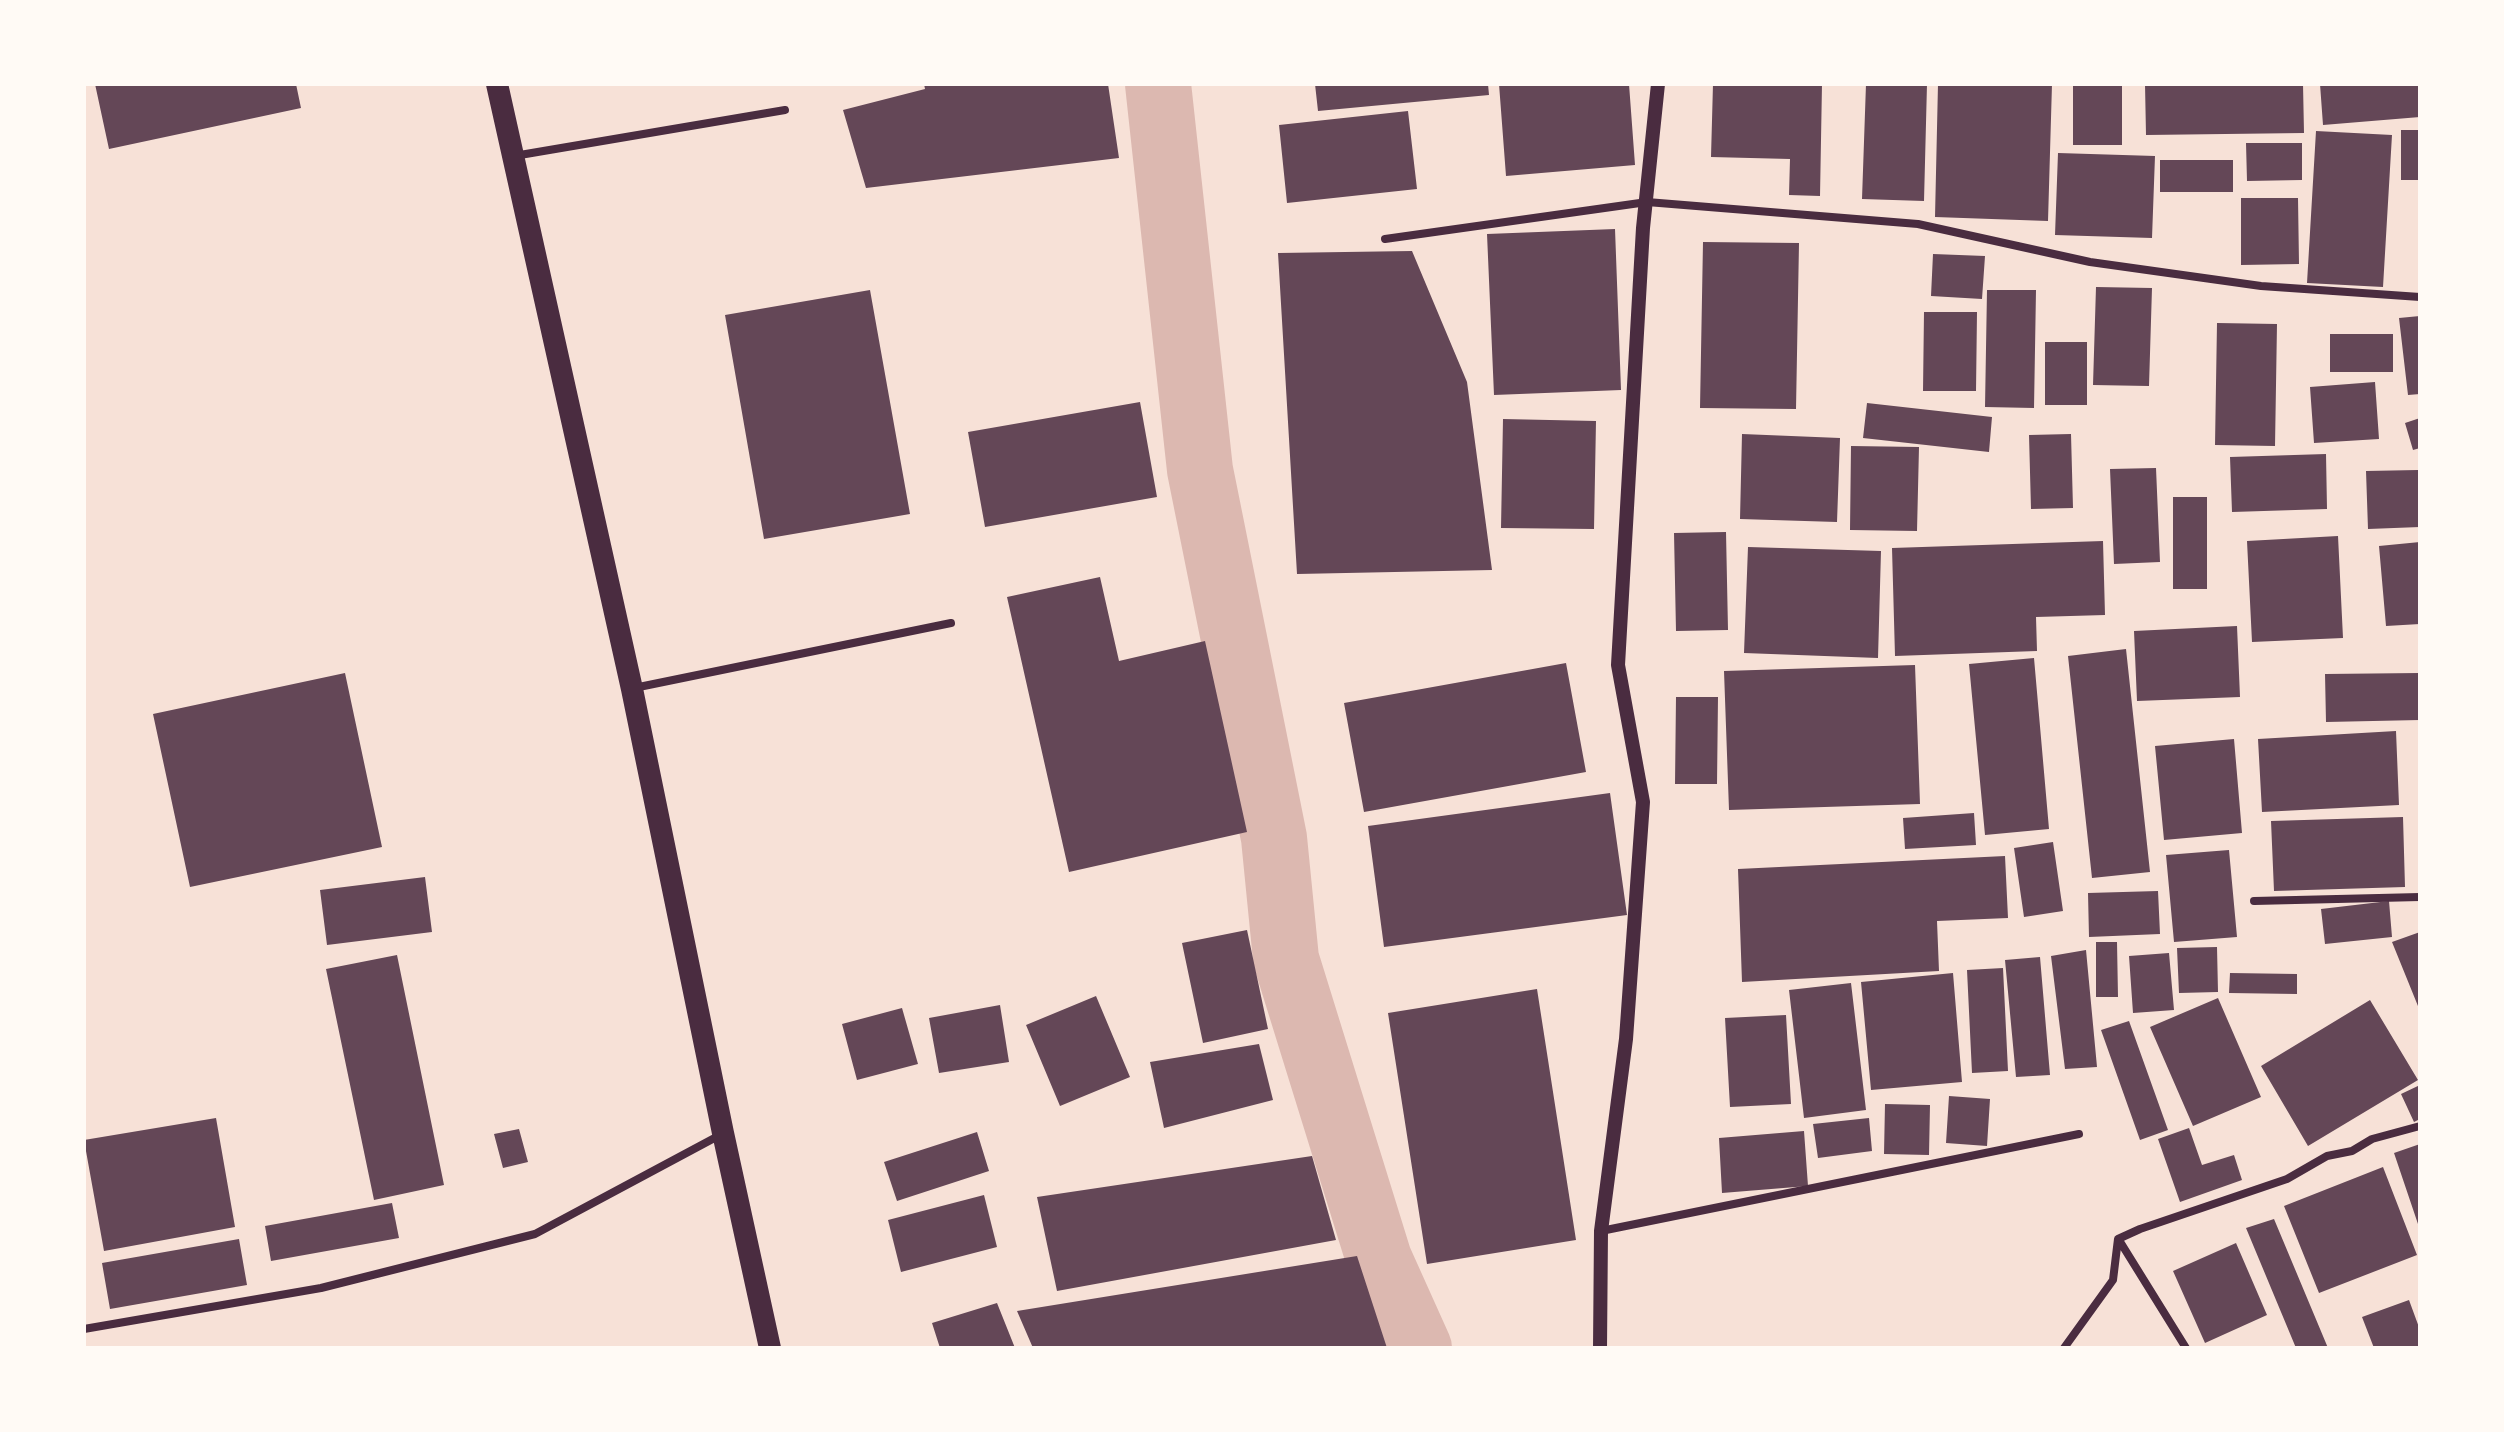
<!DOCTYPE html>
<html>
<head>
<meta charset="utf-8">
<style>
	body { margin:0 }
	#map { position:relative; width:2504px; height:1432px; overflow:hidden; background:#f7e1d7; font-family:"IBM Plex Serif",serif }
	canvas { display:block }
	.frame { position:absolute; inset:0; border:86px solid #fffaf5; pointer-events:none }
</style>
</head>
<body>
<div id="map">
<canvas width="2504" height="1432"></canvas>
<div class="frame"></div>
</div>
<script>
const c = document.querySelector('canvas').getContext('2d');
c.lineJoin = 'round';
const poly = rows => new Path2D(rows.map(r => 'M' + r).join(''));
function trace(path, color, width, dash) { c.strokeStyle = color; c.lineWidth = width; c.lineCap = dash ? 'butt' : 'round'; c.setLineDash(dash || []); c.stroke(path); }
function fillPath(path, color) { c.fillStyle = color; c.fill(path, 'evenodd'); }
trace(poly([
	[1158,84,1200,470,1274,838,1286,959,1379,1259,1419,1348]
]), '#dcb8b0', 66);
fillPath(poly([
	[95,84,296,84,301,108,109,149],
	[924,84,1108,84,1119,158,866,188,843,110,925,89],
	[1315,84,1488,84,1489,95,1318,111],
	[1499,84,1629,84,1635,165,1506,176],
	[1713,84,1822,84,1820,196,1789,195,1790,159,1711,157],
	[1866,84,1927,84,1924,201,1862,199],
	[1938,84,2052,84,2048,221,1935,217],
	[2073,84,2122,84,2122,145,2073,145],
	[2145,84,2303,84,2304,133,2146,135],
	[2320,84,2420,84,2420,117,2323,125],
	[1408,111,1417,189,1287,203,1279,125],
	[2401,130,2420,130,2420,180,2401,180],
	[2316,131,2392,135,2383,287,2307,283],
	[2246,143,2302,143,2302,180,2247,181],
	[2058,153,2155,156,2152,238,2055,235],
	[2160,160,2233,160,2233,192,2160,192],
	[2241,198,2298,198,2299,264,2241,265],
	[1615,229,1621,390,1494,395,1487,234],
	[1703,242,1799,243,1796,409,1700,408],
	[1412,251,1467,382,1492,570,1297,574,1278,253],
	[1933,254,1985,256,1982,299,1931,296],
	[2096,287,2152,288,2149,386,2093,385],
	[870,290,910,514,764,539,725,315],
	[1987,290,2036,290,2034,408,1985,407],
	[1924,312,1977,312,1976,391,1923,391],
	[2420,316,2420,394,2408,395,2399,318],
	[2217,323,2277,324,2275,446,2215,445],
	[2330,334,2393,334,2393,372,2330,372],
	[2045,342,2087,342,2087,405,2045,405],
	[2375,382,2379,439,2314,443,2310,387],
	[1140,402,1157,497,985,527,968,432],
	[1867,403,1992,417,1989,452,1863,438],
	[2420,418,2420,448,2413,450,2405,423],
	[1503,419,1596,421,1594,529,1501,528],
	[1742,434,1840,438,1837,522,1740,519],
	[2071,434,2073,508,2031,509,2029,435],
	[1851,446,1919,447,1917,531,1850,530],
	[2326,454,2327,509,2232,512,2230,457],
	[2156,468,2160,562,2114,564,2110,469],
	[2418,470,2420,527,2368,529,2366,471],
	[2173,497,2207,497,2207,589,2173,589],
	[1726,532,1728,630,1676,631,1674,533],
	[2338,536,2343,638,2252,642,2247,541],
	[2103,541,2105,615,2036,617,2037,651,1895,656,1892,548],
	[2420,542,2420,624,2386,626,2379,546],
	[1748,547,1881,551,1878,658,1744,653],
	[1100,577,1119,661,1205,641,1247,832,1069,872,1007,597],
	[2237,626,2240,697,2137,701,2134,631],
	[2126,649,2150,872,2092,878,2068,656],
	[2034,658,2049,829,1985,835,1969,664],
	[1566,663,1586,772,1364,812,1344,703],
	[1915,665,1920,804,1729,810,1724,671],
	[345,673,382,847,190,887,153,714],
	[2420,673,2420,720,2326,722,2325,674],
	[1676,697,1718,697,1717,784,1675,784],
	[2396,731,2399,805,2262,812,2258,739],
	[2234,739,2242,833,2164,840,2155,746],
	[1610,793,1627,915,1384,947,1368,826],
	[1974,813,1976,845,1905,849,1903,818],
	[2403,817,2405,887,2274,891,2271,821],
	[2053,842,2063,911,2024,917,2014,848],
	[2229,850,2237,937,2174,942,2166,855],
	[2005,856,2008,918,1937,921,1939,971,1742,982,1738,869],
	[425,877,432,932,327,945,320,890],
	[2158,891,2160,934,2089,937,2088,893],
	[2389,901,2392,937,2325,944,2321,909],
	[1247,930,1268,1029,1203,1043,1182,943],
	[2420,932,2420,1011,2392,942],
	[2096,942,2117,942,2118,997,2096,997],
	[2217,947,2218,992,2179,993,2177,948],
	[2086,950,2097,1067,2065,1069,2051,956],
	[2169,953,2174,1010,2133,1013,2129,956],
	[397,955,444,1185,374,1200,326,969],
	[2040,957,2050,1075,2016,1077,2005,960],
	[2003,968,2008,1071,1972,1073,1967,970],
	[1953,973,1962,1082,1871,1090,1861,982],
	[2230,973,2297,974,2297,994,2229,993],
	[1851,983,1866,1110,1804,1118,1789,990],
	[1537,989,1576,1240,1427,1264,1388,1013],
	[1096,996,1130,1077,1060,1106,1026,1025],
	[2218,998,2261,1097,2193,1126,2150,1027],
	[2370,1000,2418,1080,2308,1146,2261,1066],
	[1000,1005,1009,1062,939,1073,929,1018],
	[902,1008,918,1064,857,1080,842,1024],
	[1786,1015,1791,1104,1730,1107,1725,1018],
	[2129,1021,2168,1130,2140,1140,2101,1030],
	[1259,1044,1273,1100,1164,1128,1150,1062],
	[2420,1085,2420,1119,2414,1122,2401,1094],
	[1949,1096,1990,1099,1987,1146,1946,1143],
	[1885,1104,1930,1105,1929,1155,1884,1154],
	[216,1118,235,1227,104,1251,84,1140],
	[1869,1118,1872,1151,1818,1158,1813,1124],
	[2189,1128,2202,1165,2234,1155,2242,1180,2180,1202,2158,1139],
	[519,1129,528,1162,503,1168,494,1134],
	[1804,1131,1808,1186,1722,1193,1719,1138],
	[977,1132,989,1171,897,1201,884,1162],
	[2420,1144,2420,1227,2419,1227,2394,1153],
	[1312,1156,1336,1240,1057,1291,1037,1197],
	[2383,1167,2417,1255,2319,1293,2284,1206],
	[984,1195,997,1247,901,1272,888,1220],
	[392,1203,399,1238,271,1261,265,1226],
	[2274,1219,2328,1348,2296,1348,2246,1228],
	[239,1239,247,1285,110,1309,102,1263],
	[2236,1243,2267,1315,2205,1343,2173,1271],
	[1357,1256,1387,1348,1033,1348,1017,1311],
	[2409,1300,2420,1330,2420,1348,2374,1348,2362,1317],
	[997,1303,1015,1348,940,1348,932,1323]
]), '#644757');
trace(poly([
	[514,156,785,110],
	[1385,239,1647,202,1918,224,2090,262,2261,286,2420,297],
	[634,688,951,623],
	[2254,901,2420,897],
	[1601,1231,2079,1134],
	[2119,1240,2186,1348],
	[84,1329,321,1288,535,1234,722,1134],
	[2064,1348,2113,1280,2118,1239,2140,1229,2287,1179,2327,1156,2352,1151,2372,1139,2420,1126]
]), '#4a2c40', 8);
trace(poly([
	[1600,1348,1601,1231,1626,1039,1643,802,1618,665,1643,228,1658,84]
]), '#4a2c40', 14);
trace(poly([
	[497,84,632,689,723,1133,770,1348]
]), '#4a2c40', 22);
</script>
</body>
</html>
